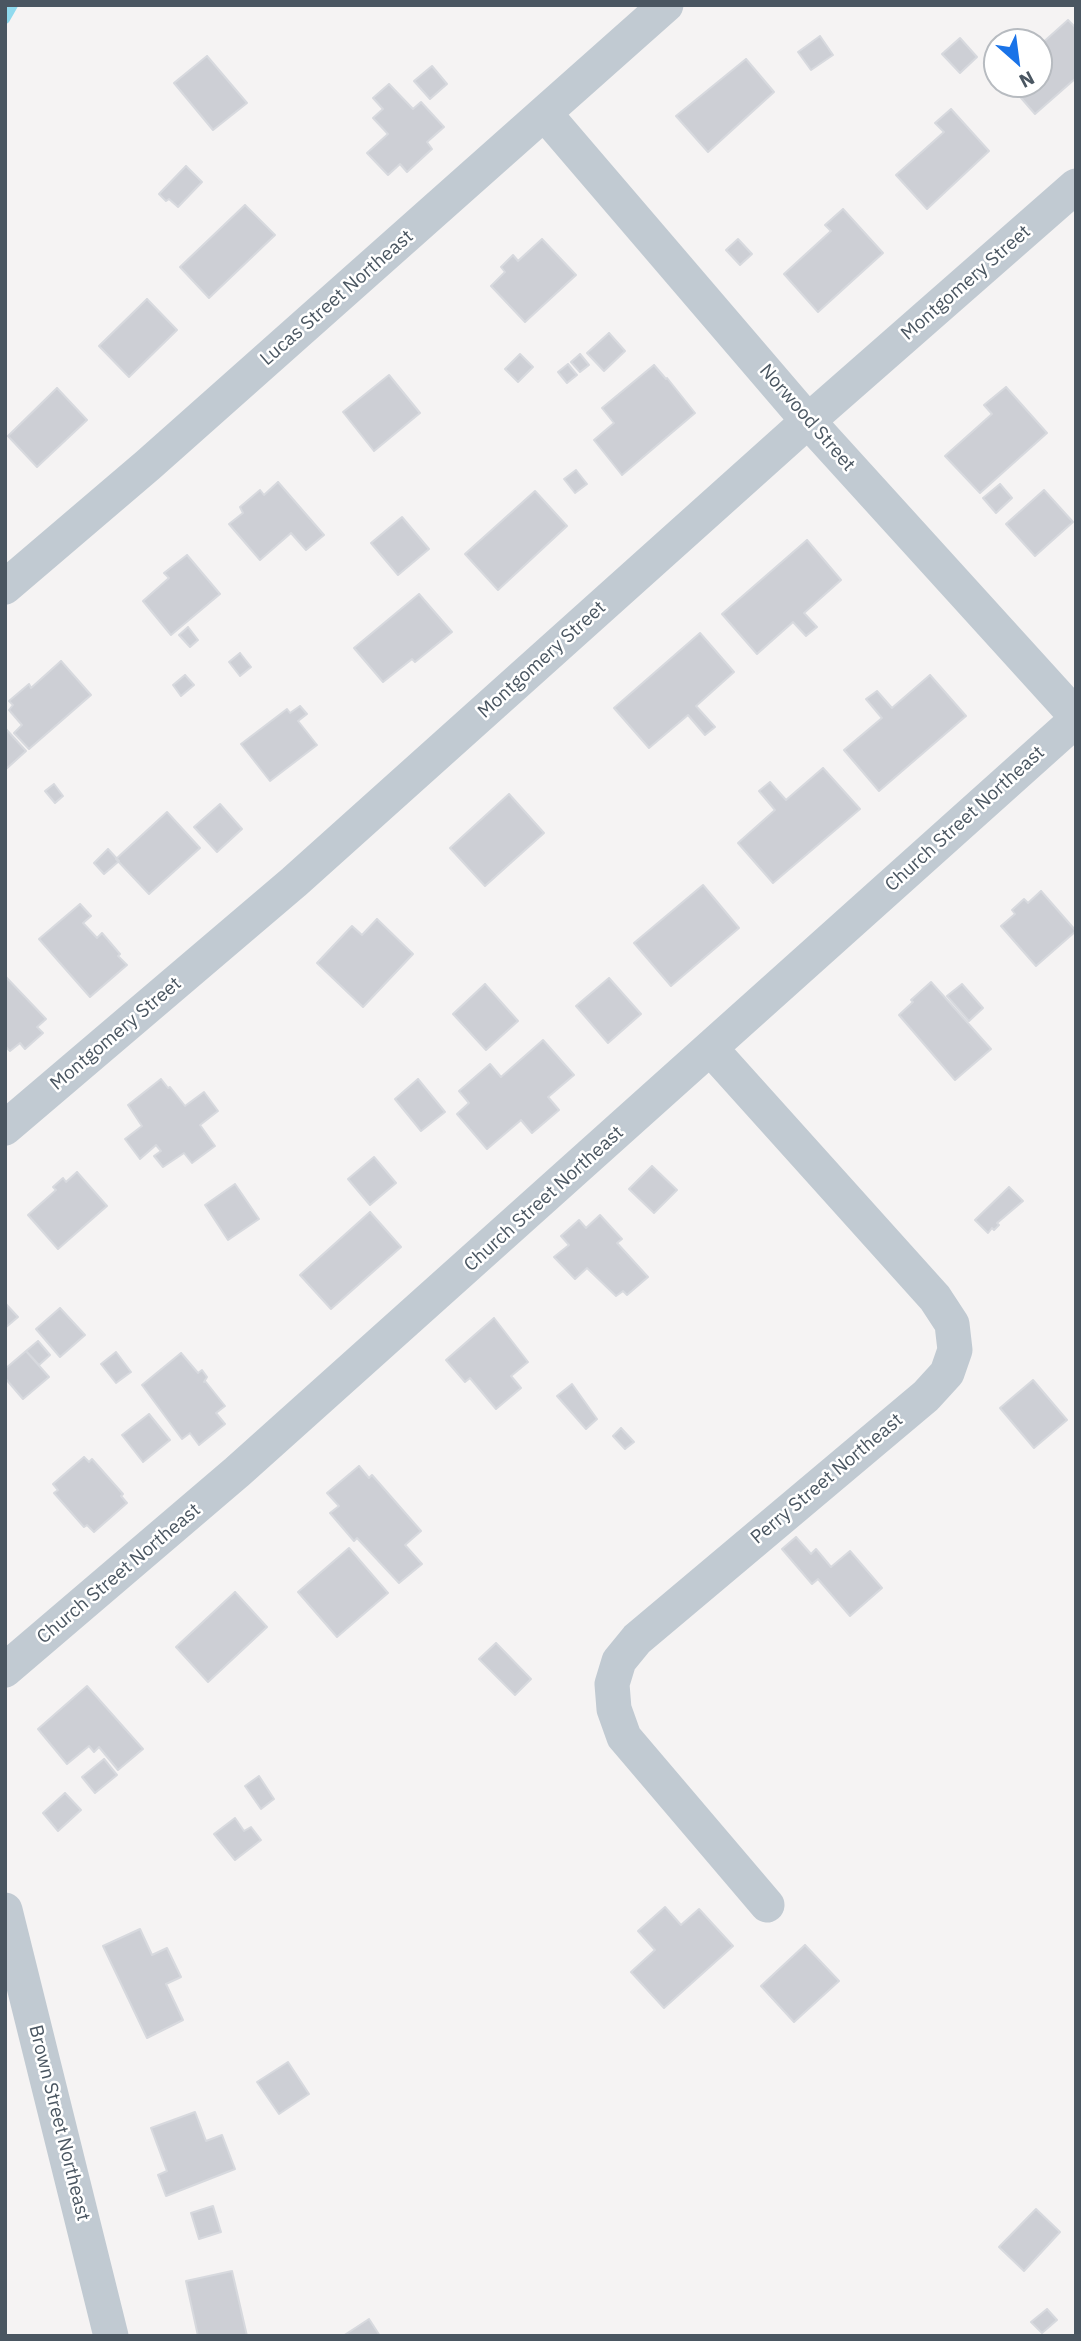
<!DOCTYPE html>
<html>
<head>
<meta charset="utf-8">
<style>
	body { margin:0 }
	#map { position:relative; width:1081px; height:2341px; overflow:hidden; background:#f5f3f3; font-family:"IBM Plex Sans",sans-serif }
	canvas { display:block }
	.frame { position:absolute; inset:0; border:7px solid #4a5661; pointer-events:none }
	.north { position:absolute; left:983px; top:28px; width:70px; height:70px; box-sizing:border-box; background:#fff; border:2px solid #b7bbc0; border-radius:50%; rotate:152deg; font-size:19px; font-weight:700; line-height:28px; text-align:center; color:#4a5661 }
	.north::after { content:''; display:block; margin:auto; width:24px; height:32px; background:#1a73e8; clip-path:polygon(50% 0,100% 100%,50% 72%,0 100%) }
</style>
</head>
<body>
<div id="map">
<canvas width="1081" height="2341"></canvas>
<div class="frame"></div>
<div class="north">N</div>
</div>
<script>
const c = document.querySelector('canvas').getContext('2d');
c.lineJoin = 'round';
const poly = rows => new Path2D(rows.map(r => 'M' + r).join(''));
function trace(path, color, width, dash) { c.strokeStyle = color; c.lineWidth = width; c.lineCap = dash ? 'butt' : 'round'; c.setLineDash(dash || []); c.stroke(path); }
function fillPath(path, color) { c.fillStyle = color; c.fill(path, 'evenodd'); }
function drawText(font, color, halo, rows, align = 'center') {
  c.font = font + ' "IBM Plex Sans",sans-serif'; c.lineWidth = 5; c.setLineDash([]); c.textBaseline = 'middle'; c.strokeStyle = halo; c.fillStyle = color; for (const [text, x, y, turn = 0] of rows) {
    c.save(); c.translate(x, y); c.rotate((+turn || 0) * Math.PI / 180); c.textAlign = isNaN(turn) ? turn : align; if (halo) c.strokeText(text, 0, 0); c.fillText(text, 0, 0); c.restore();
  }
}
trace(poly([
	[5,19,13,5]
]), '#90daee', 10);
const building = poly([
	[1068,20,1076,28,1076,78,1035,114,1009,84,1039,84,1039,46,1068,20],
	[820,36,833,55,811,70,798,52,820,36],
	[960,38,977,57,960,73,942,54,960,38],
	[207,56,247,103,213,130,174,83,207,56],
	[746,59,774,92,708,152,676,116,746,59],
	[432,66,447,84,430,99,414,81,432,66],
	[389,84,413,109,421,102,444,127,427,142,432,149,407,172,400,164,388,175,367,153,388,134,373,118,383,109,373,98,389,84],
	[951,109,989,151,927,209,896,175,944,132,935,123,951,109],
	[186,166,202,182,178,207,169,199,166,201,159,194,186,166],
	[245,205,275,235,209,298,180,267,245,205],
	[843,209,883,253,818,312,784,274,831,231,825,225,843,209],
	[542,239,576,275,525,322,491,286,505,272,501,267,513,255,518,261,542,239],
	[738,239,752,254,740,265,726,250,738,239],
	[147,299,177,330,129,377,99,346,147,299],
	[609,333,625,351,604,371,587,353,609,333],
	[520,354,533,367,518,382,505,369,520,354],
	[580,354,589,365,580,372,571,362,580,354],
	[568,364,577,375,567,383,558,372,568,364],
	[654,365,666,379,667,378,695,413,622,475,594,440,614,423,602,408,654,365],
	[389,375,420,413,374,451,343,412,389,375],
	[1006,387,1047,433,980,493,945,456,992,414,984,405,1006,387],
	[57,388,87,420,37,467,8,436,57,388],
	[576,470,587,484,575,493,564,479,576,470],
	[278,482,324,535,306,550,291,533,260,560,229,524,243,513,240,507,260,490,264,495,278,482],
	[1000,484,1012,498,996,513,983,498,1000,484],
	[1044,490,1073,522,1035,556,1006,524,1044,490],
	[535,491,567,526,498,590,465,554,535,491],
	[402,517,429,549,398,575,371,543,402,517],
	[807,540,841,580,804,613,817,627,806,636,793,622,757,654,722,614,807,540],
	[187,555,220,594,171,635,143,601,169,578,164,573,187,555],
	[419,594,452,632,415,662,412,659,383,682,354,648,419,594],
	[188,627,198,640,190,647,179,635,188,627],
	[700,633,734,672,696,706,715,727,705,735,688,715,649,748,614,708,700,633],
	[240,653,251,667,240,676,229,662,240,653],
	[61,661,91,695,29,749,14,733,22,725,9,710,13,705,9,701,29,684,31,688,61,661],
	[185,675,194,685,181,696,173,685,185,675],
	[930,675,966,716,879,791,844,750,882,718,866,699,877,691,892,708,930,675],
	[300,706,307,714,298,721,317,745,270,781,241,744,287,709,290,713,300,706],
	[5,728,26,751,5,770,5,728],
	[823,768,860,809,773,883,738,843,775,810,759,791,770,782,786,800,823,768],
	[54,784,63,796,55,803,45,791,54,784],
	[509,794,544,833,485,886,450,848,509,794],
	[220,804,242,829,217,852,194,827,220,804],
	[167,812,200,848,149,894,116,859,167,812],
	[108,849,119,861,104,874,94,863,108,849],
	[703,885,739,928,671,986,634,943,703,885],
	[1041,891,1076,931,1036,966,1001,926,1015,914,1012,910,1024,899,1028,903,1041,891],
	[80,904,91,916,83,923,97,938,102,933,120,954,118,956,127,965,90,997,39,939,80,904],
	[377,919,413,954,363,1007,317,963,352,926,362,935,377,919],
	[5,976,46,1019,37,1027,43,1033,25,1049,20,1043,10,1051,5,1046,5,976],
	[609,978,641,1014,608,1043,576,1006,609,978],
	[931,982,991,1049,955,1080,899,1015,913,1002,911,1000,931,982],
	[485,984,518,1021,486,1050,453,1014,485,984],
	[962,984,983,1008,969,1021,947,996,962,984],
	[543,1040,574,1075,548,1097,559,1110,532,1133,521,1120,487,1149,457,1114,469,1103,459,1091,490,1064,501,1077,543,1040],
	[161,1079,168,1088,170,1087,185,1106,204,1092,218,1111,200,1125,215,1146,192,1163,184,1153,163,1167,154,1156,161,1151,156,1145,140,1159,125,1139,142,1126,128,1105,161,1079],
	[418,1079,445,1112,421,1131,395,1099,418,1079],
	[374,1157,396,1183,370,1205,348,1179,374,1157],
	[652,1166,677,1190,654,1213,629,1189,652,1166],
	[77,1172,107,1206,58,1249,28,1215,56,1190,53,1187,63,1178,66,1182,77,1172],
	[235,1184,259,1219,228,1240,205,1205,235,1184],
	[1009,1187,1023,1201,997,1223,999,1225,994,1230,992,1228,988,1233,975,1220,1009,1187],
	[370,1212,401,1247,331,1309,300,1275,370,1212],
	[600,1215,622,1239,617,1243,648,1277,627,1295,623,1291,616,1296,587,1268,575,1279,554,1257,569,1245,561,1236,579,1220,586,1228,600,1215],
	[5,1303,18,1317,5,1328,5,1303],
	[60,1308,85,1335,60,1357,36,1329,60,1308],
	[494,1318,528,1362,511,1376,521,1388,496,1409,470,1378,465,1382,446,1360,494,1318],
	[38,1341,50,1355,39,1365,26,1351,38,1341],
	[26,1351,49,1377,23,1399,5,1378,5,1369,26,1351],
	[116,1352,131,1372,116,1383,101,1364,116,1352],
	[181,1353,198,1373,202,1370,207,1377,204,1382,205,1381,225,1406,216,1413,225,1424,199,1445,190,1433,182,1439,142,1385,181,1353],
	[1033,1380,1067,1420,1034,1448,1000,1408,1033,1380],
	[572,1384,597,1419,586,1429,557,1396,572,1384],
	[149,1414,170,1440,143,1462,122,1435,149,1414],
	[621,1428,634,1442,625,1449,613,1436,621,1428],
	[84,1457,89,1462,92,1459,123,1494,121,1496,127,1503,94,1532,87,1525,84,1527,54,1493,58,1490,53,1484,84,1457],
	[359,1466,369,1478,372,1475,421,1531,405,1545,422,1564,399,1583,357,1538,354,1541,330,1513,339,1506,327,1493,359,1466],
	[796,1537,811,1554,816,1549,831,1567,850,1551,882,1588,850,1616,818,1579,812,1584,782,1549,796,1537],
	[349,1548,388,1593,337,1637,298,1592,349,1548],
	[235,1592,267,1627,208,1682,176,1647,235,1592],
	[496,1643,531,1679,515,1695,479,1659,496,1643],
	[87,1686,143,1749,118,1770,99,1747,94,1752,89,1746,67,1764,38,1729,87,1686],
	[104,1759,117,1775,95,1793,82,1777,104,1759],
	[259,1776,274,1799,261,1809,245,1786,259,1776],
	[65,1793,81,1810,58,1831,43,1813,65,1793],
	[235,1818,244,1831,251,1827,261,1840,235,1860,214,1834,235,1818],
	[665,1907,681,1925,699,1909,733,1946,664,2008,631,1972,655,1950,638,1931,665,1907],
	[140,1929,152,1955,167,1948,181,1977,166,1984,183,2020,147,2038,103,1946,140,1929],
	[805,1945,839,1981,794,2022,761,1986,805,1945],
	[288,2062,309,2094,279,2114,257,2082,288,2062],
	[195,2112,206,2141,222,2135,235,2169,166,2196,158,2175,167,2171,151,2128,195,2112],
	[213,2206,221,2232,199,2239,191,2213,213,2206],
	[1036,2209,1060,2232,1024,2271,999,2247,1036,2209],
	[232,2271,247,2336,198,2336,186,2281,232,2271],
	[1047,2309,1057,2320,1042,2333,1031,2322,1047,2309],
	[369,2319,380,2336,343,2336,369,2319]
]);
fillPath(building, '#cdcfd5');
trace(building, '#d7d9de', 2);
trace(poly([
	[545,114,808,421,1076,716],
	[5,587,148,465,666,5],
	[711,1049,935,1298,952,1324,955,1350,947,1373,926,1396,637,1639,619,1661,612,1684,614,1709,624,1737,767,1905],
	[5,1128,294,882,808,421,1076,186],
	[5,1670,237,1472,1076,720],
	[5,1910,111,2336]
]), '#c1cad2', 35);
drawText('19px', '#4a5661', '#fff', [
	["Montgomery Street",966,283,-41],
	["Lucas Street Northeast",337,298,-41],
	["Norwood Street",807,418,49],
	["Montgomery Street",542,660,-42],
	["Church Street Northeast",965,819,-42],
	["Montgomery Street",116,1034,-40],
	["Church Street Northeast",544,1199,-42],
	["Perry Street Northeast",827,1479,-40],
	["Church Street Northeast",119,1574,-40],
	["Brown Street Northeast",59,2123,76]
]);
</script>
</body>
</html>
